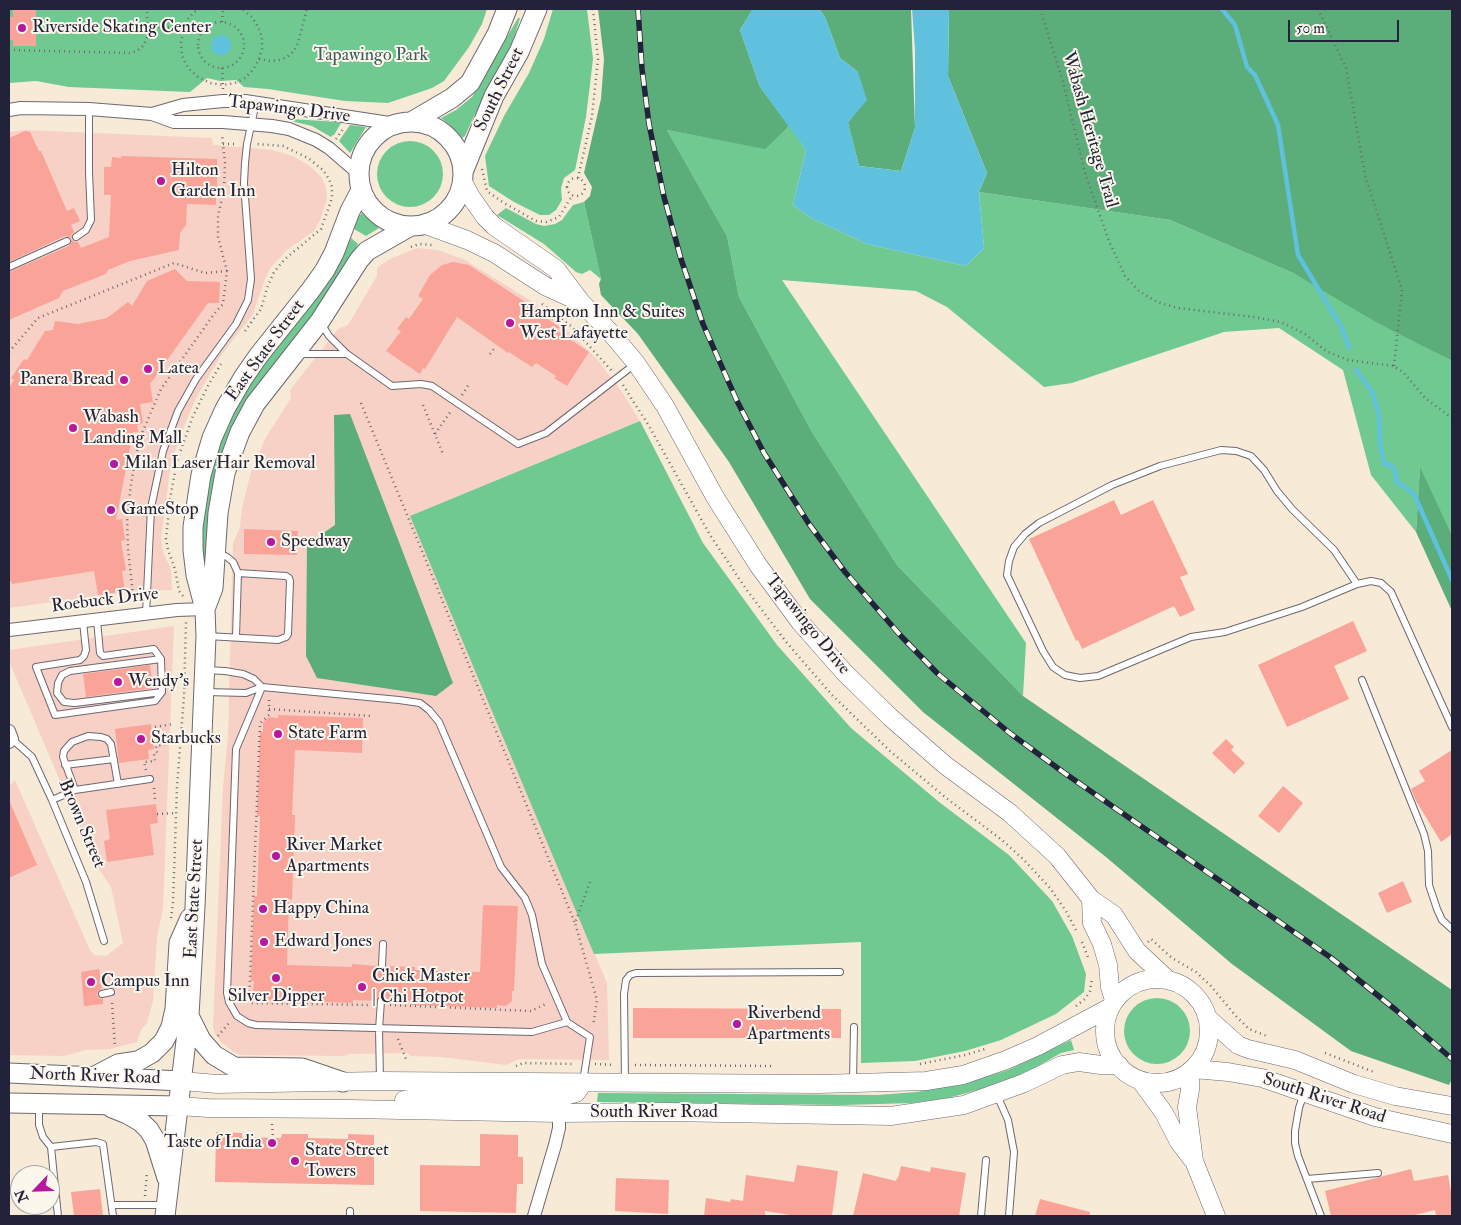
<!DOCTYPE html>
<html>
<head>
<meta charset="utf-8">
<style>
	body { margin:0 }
	#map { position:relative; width:1461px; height:1225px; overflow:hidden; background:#f7ead6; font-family:"IM FELL Double Pica",serif }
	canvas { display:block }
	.frame { position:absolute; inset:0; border:10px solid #22223b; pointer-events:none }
	.north { position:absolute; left:10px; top:1165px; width:50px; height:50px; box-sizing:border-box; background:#fbf7ec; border:1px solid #a4a2a5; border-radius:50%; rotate:246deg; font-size:14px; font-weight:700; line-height:20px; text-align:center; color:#22223b }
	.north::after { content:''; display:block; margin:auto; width:18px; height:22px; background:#b5179e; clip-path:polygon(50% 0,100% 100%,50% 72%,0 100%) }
	.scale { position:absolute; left:1288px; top:20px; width:111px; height:22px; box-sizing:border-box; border:2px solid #22223b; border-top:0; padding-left:6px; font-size:15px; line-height:18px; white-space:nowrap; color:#22223b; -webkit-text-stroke:4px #fbf7ec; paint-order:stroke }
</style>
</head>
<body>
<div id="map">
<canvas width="1461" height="1225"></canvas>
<div class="frame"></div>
<div class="north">N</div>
<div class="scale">50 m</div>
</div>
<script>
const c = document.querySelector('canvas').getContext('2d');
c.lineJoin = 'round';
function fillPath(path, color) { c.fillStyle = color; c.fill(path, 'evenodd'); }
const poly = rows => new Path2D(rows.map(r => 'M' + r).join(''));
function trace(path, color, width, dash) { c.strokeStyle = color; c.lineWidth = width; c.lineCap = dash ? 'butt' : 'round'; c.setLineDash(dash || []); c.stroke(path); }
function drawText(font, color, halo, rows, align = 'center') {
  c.font = font + ' "IM FELL Double Pica",serif'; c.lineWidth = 4; c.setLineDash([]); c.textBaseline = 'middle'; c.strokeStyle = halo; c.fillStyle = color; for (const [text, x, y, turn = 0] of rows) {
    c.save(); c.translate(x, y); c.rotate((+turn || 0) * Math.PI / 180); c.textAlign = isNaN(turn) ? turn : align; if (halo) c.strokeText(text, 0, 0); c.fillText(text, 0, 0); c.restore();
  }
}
fillPath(poly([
	[25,130,212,138,213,145,272,150,293,156,311,167,322,178,326,188,327,199,320,220,314,231,288,249,271,267,265,279,253,314,222,354,196,398,183,429,171,463,161,538,163,552,171,569,172,590,127,592,9,608,9,132],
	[417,248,438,250,465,260,528,299,550,315,596,358,622,392,640,421,410,516,607,983,609,1060,519,1059,506,1065,441,1057,411,1056,407,1053,350,1054,344,1056,241,1055,234,1052,222,1043,215,1034,213,1027,223,786,228,736,233,543,240,527,242,508,251,472,265,439,291,398,290,390,338,329,348,325,377,276,377,268,390,259],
	[174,626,163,908,157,938,153,1001,147,1023,141,1030,137,1042,110,1049,85,1050,65,1056,9,1055,9,787,15,780,90,950,94,955,106,956,123,943,111,887,95,863,9,661,9,650]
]), '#f7d1c6');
fillPath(poly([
	[9,9,487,9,482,24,469,47,444,81,432,88,388,103,345,101,268,89,244,87,236,80,220,81,207,78,190,92,69,87,36,81,9,83],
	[553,9,587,9,593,59,586,117,575,170,564,178,561,188,562,200,556,210,549,215,540,215,514,202,489,186,485,156,504,116,529,73,544,39],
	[518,18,520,18,510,51,474,116,465,136,462,138,450,125,441,118,456,110,472,97],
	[291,119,338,122,341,123,334,135,333,135,331,137,312,126,291,121],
	[350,125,366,127,350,153,339,141],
	[789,126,806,150,793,205,811,218,867,244,966,266,984,248,979,192,1170,220,1293,273,1444,357,1452,361,1452,535,1420,468,1416,532,1371,475,1343,370,1279,328,1224,332,1072,383,1044,387,947,307,916,291,782,280,1026,643,1023,696,897,565,812,432,739,297,727,236,667,130,763,148],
	'377 174a33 33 0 1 1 66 0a33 33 0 1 1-66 0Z',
	[584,202,601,279,590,270,582,274,576,272,544,244,497,215,506,208,536,224,544,226,555,224,562,220,573,205],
	[362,213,379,228,366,236,354,229,359,216],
	[351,238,358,244,338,280,229,434,214,479,209,504,206,578,203,565,201,542,205,495,224,430,241,396,254,376,341,260],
	[640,421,703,543,777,645,851,728,939,802,1009,855,1052,901,1072,936,1086,974,1084,992,1056,1014,1001,1040,965,1051,915,1061,861,1063,861,942,594,954,410,516],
	'1124 1031a33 33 0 1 1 66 0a33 33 0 1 1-66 0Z',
	[1071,1040,1074,1050,1061,1053,1024,1074,1003,1083,948,1098,912,1103,844,1105,597,1102,598,1093,878,1095,917,1092,968,1082,1008,1070]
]), '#6fc990');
fillPath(poly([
	[598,9,753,9,740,30,760,87,789,126,765,149,667,130,727,236,739,297,812,432,897,565,1023,696,1452,990,1452,1079,1449,1085,1351,1051,1232,964,1106,857,923,712,810,599,729,462,638,334,601,295,599,284,601,279,584,202,590,196,592,187,584,173,601,99,604,59],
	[819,9,911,9,915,128,901,171,859,166,848,123,858,72,840,58,825,17],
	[949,9,1452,9,1452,361,1376,322,1293,273,1170,220,979,192,987,173,948,76],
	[350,414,453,683,436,696,317,678,306,656,307,544,335,525,334,415],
	[1420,467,1452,535,1452,611,1416,532]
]), '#5bad7a');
fillPath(poly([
	[753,9,819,9,825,17,840,58,858,72,867,100,848,123,859,166,901,171,915,128,915,50,912,9,949,9,948,76,987,173,979,192,984,248,966,266,867,244,811,218,793,205,806,150,760,87,740,30],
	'211 45a10 10 0 1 1 20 0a10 10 0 1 1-20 0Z'
]), '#5fc1dd');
trace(poly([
	[1222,9,1235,25,1247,67,1255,75,1278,125,1298,255,1342,328,1349,348],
	[1356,370,1372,392,1379,414,1380,443,1384,464,1391,465,1396,473,1396,481,1414,494,1452,580]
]), '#5fc1dd', 4.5);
fillPath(poly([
	[13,9,36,9,36,46,13,46,13,40,9,40,9,17,13,17],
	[25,131,30,132,39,151,41,151,67,211,74,208,80,221,71,225,74,232,71,235,72,239,70,237,65,236,9,262,9,138],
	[121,156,217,159,217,196,216,196,216,205,187,204,186,225,180,233,179,250,130,261,108,270,106,274,63,291,59,298,9,320,9,272,69,246,72,239,74,242,78,242,81,248,109,237,111,195,104,195,104,167,111,167,112,157,121,158],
	[453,262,469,265,545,315,544,317,560,327,557,331,589,352,567,386,554,378,556,376,536,363,532,367,509,352,508,353,457,317,425,369,423,368,420,374,386,351,401,331,397,329,406,317,409,319,423,299,418,296,430,275,442,265],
	[175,269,187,281,220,282,219,303,208,303,150,384,153,402,140,404,143,423,137,425,138,432,133,432,116,520,122,519,125,540,121,541,126,570,122,571,125,591,98,595,94,571,12,584,11,581,9,581,9,388,14,380,11,378,24,359,27,360,45,331,53,330,55,321,78,324,107,318,128,302,132,306,147,281],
	[1114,500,1121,515,1153,500,1188,574,1180,577,1195,610,1180,617,1174,606,1082,649,1078,640,1076,641,1029,539],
	[244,529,298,531,297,555,244,554],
	[1353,621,1367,651,1334,666,1349,699,1287,727,1258,665],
	[150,665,153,688,86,697,83,674],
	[278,715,363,718,362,753,295,750,292,815,295,815,292,900,289,899,287,965,352,967,352,964,377,966,378,969,381,971,385,970,387,966,415,967,415,970,480,972,483,905,518,906,514,991,512,991,512,1001,506,1006,497,1005,497,1008,411,1005,412,1002,386,1001,384,997,381,996,376,1001,353,1000,353,1003,267,1000,268,997,259,996,253,990,254,981,251,981,254,896,257,896,260,816,257,816,260,732,263,732,263,722,269,717,278,718],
	[151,724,154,749,148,750,149,759,119,763,115,729],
	[1226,739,1234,747,1231,750,1245,763,1234,774,1212,753],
	[1452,750,1452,834,1441,842,1416,801,1411,789,1425,781,1419,771],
	[1283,786,1303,803,1279,833,1258,816],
	[9,800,37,865,9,878],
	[156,804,158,823,150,824,154,855,107,862,104,841,110,839,106,810],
	[1403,881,1412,902,1387,913,1378,893],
	[99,969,102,989,98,991,97,995,99,998,103,999,103,1004,84,1006,81,972],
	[633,1008,841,1009,841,1038,633,1038],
	[216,1132,242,1133,242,1137,281,1138,282,1134,308,1134,308,1138,348,1139,348,1134,374,1135,374,1185,215,1182],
	[480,1134,518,1135,518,1157,523,1157,523,1184,517,1184,516,1213,420,1211,420,1165,480,1166],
	[797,1165,838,1171,832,1216,789,1216,790,1215,765,1211,765,1216,704,1216,706,1198,730,1202,731,1199,743,1201,746,1175,794,1182],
	[901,1166,930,1172,931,1167,966,1173,959,1216,853,1216,863,1173,896,1181,897,1178,898,1178],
	[1411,1169,1414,1181,1448,1175,1452,1198,1452,1216,1436,1216,1435,1210,1411,1216,1331,1216,1325,1191],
	[616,1178,669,1180,668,1214,615,1211],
	[100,1189,103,1216,74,1216,71,1192],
	[1040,1199,1090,1212,1090,1216,1035,1216]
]), '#faa499');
const service = poly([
	[76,237,86,230,91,220,89,172,89,109],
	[9,267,67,241],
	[321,323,329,336,347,354,392,386,421,384,432,386,518,444,546,433,635,364],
	[298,354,347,354],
	[218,553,227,557,233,562,238,573,236,637],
	[1357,584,1334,550,1292,509,1277,491,1264,470,1251,456,1236,451,1221,450,1160,466,1112,485,1039,523,1025,534,1014,547,1009,561,1007,575,1043,651,1053,667,1065,675,1080,678,1098,676,1191,637,1225,632,1302,607,1357,584,1371,581,1381,583,1391,592,1452,727],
	[146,614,151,508,163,451,178,411,196,379,236,324,248,300,251,279,244,183,245,163,247,144,256,102],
	[83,622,86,650,84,656,80,660,36,667,55,715,155,701,162,692,161,659,154,649,103,656,100,653,97,620],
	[207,636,278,640,286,637,288,634,290,581,289,578,286,576,238,573],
	[161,659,70,671,62,675,58,683,57,693,64,702,75,703,162,692],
	[205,670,225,671,243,674,254,679,262,687],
	[1362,680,1424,834,1428,851,1429,885,1437,909,1442,920,1452,929],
	[262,687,236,749,227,993,229,1002,237,1016,248,1023,256,1025,532,1032,567,1022],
	[206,692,246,693,262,687,399,700,420,703,429,710,439,722,501,867,525,898,532,915,542,964,567,1022,590,1037,583,1082],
	[12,739,32,757,52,800,86,882,104,941],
	[65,765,114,759],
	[75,790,63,757,64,751,72,742,88,736,101,737,107,739,111,744,118,784],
	[52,800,75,790,150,779],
	[382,966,383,944],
	[102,994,111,992],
	[380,1080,379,1029,381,1001],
	[625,1082,624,994,626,980,630,975,636,973,840,972],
	[853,1082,854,1027],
	[1304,1093,1299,1108,1295,1131,1295,1143,1298,1156,1321,1216],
	[997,1095,1008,1120,1014,1152,1009,1216],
	[39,1106,39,1125,43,1137,51,1147,58,1216],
	[51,1147,96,1142,103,1144,113,1216],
	[1307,1179,1378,1173],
	[112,1205,165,1205],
	[350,1211,350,1216],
	[981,1216,986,1160]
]);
const minor = poly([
	[9,110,21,108,89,109,152,114,174,122,223,122,272,126,289,129,316,140,329,148,358,173],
	[152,114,183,105,223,101,245,101,396,124],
	[9,630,177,610,205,609],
	[9,731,12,739,9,742],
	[534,1216,555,1145,559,1128,559,1113]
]);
const secondary = poly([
	[463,182,471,197,485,217,494,226,556,269,581,302,610,332,636,363,665,406,715,497,758,565,800,622,844,672,890,717,945,765,1010,813,1057,856,1091,899,1114,915,1137,951,1168,980],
	[426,225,467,240,494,253,545,286,578,301],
	[1091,899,1092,923,1102,944,1108,965,1110,987,1114,1000],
	'1105 1031a52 52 0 1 1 104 0a52 52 0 1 1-104 0Z',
	[1208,1018,1238,1045,1248,1049,1295,1060,1354,1084,1395,1096,1452,1106],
	[1194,1069,1228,1072,1262,1078,1375,1117,1452,1134],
	[1190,1073,1190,1090,1187,1107,1194,1161,1216,1216],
	[1140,1080,1164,1113,1179,1142,1192,1159],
	[182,1081,217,1084,380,1081,819,1084,926,1081,963,1075,1006,1060,1038,1046,1109,1008],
	[404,1100,420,1098,560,1097,576,1093,583,1083],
	[179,1106,208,1108,349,1109,559,1113,667,1112,891,1116,964,1105,1024,1083,1062,1065,1079,1062,1101,1065,1119,1065]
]);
const primary = poly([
	'359 174a52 52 0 1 1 104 0a52 52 0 1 1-104 0Z',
	[411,122,452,98,470,83,497,34,507,9],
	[463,172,494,96,519,52,537,9],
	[205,609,213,588,218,513,225,473,240,432,255,404,320,321,359,260,367,251,409,227],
	[189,1016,201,1040,214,1055,234,1067,302,1068,343,1082],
	[9,1073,182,1081],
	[95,1076,118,1064,138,1061,152,1053,164,1041,171,1027,175,1009,179,943,190,918],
	[9,1103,179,1106],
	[112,1108,127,1114,141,1122,149,1130,155,1140,167,1178],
	[165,1216,189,1016,195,907,206,636,205,609,196,575,193,550,193,527,201,475,212,438,225,409,243,378,259,355,310,291,325,270,334,253,350,211,361,190]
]);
trace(service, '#6d6871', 8);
trace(minor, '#6d6871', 14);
trace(secondary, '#6d6871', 19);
trace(primary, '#6d6871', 21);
trace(poly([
	[200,9,194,12,187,20,184,29,181,42,182,56,188,68,198,77,210,83,223,85,235,83,245,78,253,70,259,59,262,49,262,37,258,27,252,17,242,9],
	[1040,9,1063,82,1085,173,1109,241,1125,276,1139,291,1157,302,1178,308,1254,317,1281,322,1305,334,1326,351,1348,360,1394,366,1404,373,1425,398,1452,418],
	[1318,9,1346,68,1365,175,1402,290,1394,366],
	[222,22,223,9],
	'198 45a23 23 0 1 1 46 0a23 23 0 1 1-46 0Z',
	[148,26,184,29],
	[9,50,131,53,137,51,144,45,147,37,147,9],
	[259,59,270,61,279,60,287,57,294,51,298,43,307,9],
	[222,68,223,89],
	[336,139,343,129],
	[223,144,237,144],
	[482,169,487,191,504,203,536,221,546,222,559,217,572,196],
	'567 187a9 9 0 1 1 18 0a9 9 0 1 1-18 0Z',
	[578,178,592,116,598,59,593,9],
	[411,247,419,244,432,245],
	[542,304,571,326,612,371],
	[245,331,261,309,267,288,274,272,285,259,321,229,332,198,332,187,329,179,323,170,308,158,283,146,257,144],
	[9,352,38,318,174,263,205,273,227,271],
	[490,354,496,346],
	[623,385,649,426,710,535,746,589,787,643,832,695,890,751,945,797,1002,840,1023,859,1050,888,1066,911,1076,930],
	[462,395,469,384],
	[361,403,575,923],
	[423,405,443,454],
	[435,434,451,411],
	[133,595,128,549,127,516,131,484,139,440,161,389,214,314,223,304,227,271,218,237,218,216,224,189,225,163,222,134],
	[183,596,179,591,175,569,168,550,166,539,170,499,177,461,193,416,209,384,221,364],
	[269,700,269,715,260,723,249,1003,370,1005],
	[269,709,371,716],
	[155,727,173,724],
	[146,770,144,762,155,761,154,754,157,753,156,746,179,742],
	[154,788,155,799],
	[157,814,176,813],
	[590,882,575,923,597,1000,593,1026],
	[171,918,173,903,177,787,184,696,186,622],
	[1082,942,1089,960],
	[1148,942,1151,939,1172,958,1196,972,1210,985,1235,1015,1249,1029,1267,1036],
	[112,1003,115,1047],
	[390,1005,531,1011,548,1003],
	[1076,1006,1085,999,1090,991,1092,978],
	[218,1036,229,1023],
	[398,1039,406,1059],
	[1325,1053,1374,1072],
	[595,1064,615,1065],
	[920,1064,965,1055,985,1049],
	[635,1065,775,1066],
	[516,1066,523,1063,575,1064],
	[272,1124,273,1138],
	[145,1196,147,1172]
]), '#6d6871', 2.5, [1, 4]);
trace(service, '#fff', 6);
trace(minor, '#fff', 12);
trace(secondary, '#fff', 18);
trace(primary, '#fff', 19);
const rail = poly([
	[638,9,642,69,649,124,664,197,681,259,703,324,737,401,764,453,809,524,845,572,901,636,937,673,1011,734,1063,772,1330,957,1396,1010,1452,1059]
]);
trace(rail, '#22223b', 5.5);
trace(rail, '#fbf7ec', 4, [11]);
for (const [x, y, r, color] of [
	[22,28,5,"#b5179e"],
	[161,181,5,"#b5179e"],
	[510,323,5,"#b5179e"],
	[148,369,5,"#b5179e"],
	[124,380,5,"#b5179e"],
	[73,428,5,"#b5179e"],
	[114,464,5,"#b5179e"],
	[111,510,5,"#b5179e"],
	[271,542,5,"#b5179e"],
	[118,682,5,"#b5179e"],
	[278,734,5,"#b5179e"],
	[141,739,5,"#b5179e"],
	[276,856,5,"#b5179e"],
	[263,909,5,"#b5179e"],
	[264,942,5,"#b5179e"],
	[276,978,5,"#b5179e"],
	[91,982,5,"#b5179e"],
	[362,987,5,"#b5179e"],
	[737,1024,5,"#b5179e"],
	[272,1143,5,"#b5179e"],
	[295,1161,5,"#b5179e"]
]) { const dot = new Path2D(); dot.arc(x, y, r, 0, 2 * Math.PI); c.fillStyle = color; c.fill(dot); trace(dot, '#fbf7ec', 2); }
drawText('18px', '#22223b', '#fbf7ec', [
	["Riverside Skating Center",32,28],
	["Hilton",171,171],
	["Garden Inn",171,192],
	["Hampton Inn & Suites",520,313],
	["West Lafayette",520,334],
	["Latea",158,369],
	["Panera Bread",114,380,"right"],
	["Wabash",83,418],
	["Landing Mall",83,439],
	["Milan Laser Hair Removal",124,464],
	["GameStop",121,510],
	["Speedway",281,542],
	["Wendy's",128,682],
	["State Farm",288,734],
	["Starbucks",151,739],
	["River Market",286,846],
	["Apartments",286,867],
	["Happy China",273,909],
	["Edward Jones",274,942],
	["Chick Master",372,977],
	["| Chi Hotpot",372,998],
	["Campus Inn",101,982],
	["Silver Dipper",276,997,"center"],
	["Riverbend",747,1014],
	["Apartments",747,1035],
	["Taste of India",262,1143,"right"],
	["State Street",305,1151],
	["Towers",305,1172]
], 'left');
drawText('18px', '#3d5c59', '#fbf7ec', [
	["Tapawingo Park",371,56]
]);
drawText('18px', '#22223b', '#fbf7ec', [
	["South Street",500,90,-64],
	["Tapawingo Drive",289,110,7],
	["Wabash Heritage Trail",1089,130,74],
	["East State Street",266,351,-54],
	["Roebuck Drive",105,601,-7],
	["Tapawingo Drive",807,625,51],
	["Brown Street",81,824,67],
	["East State Street",195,899,-87],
	["North River Road",95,1077,2],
	["South River Road",1324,1099,18],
	["South River Road",654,1113]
]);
</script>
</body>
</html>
